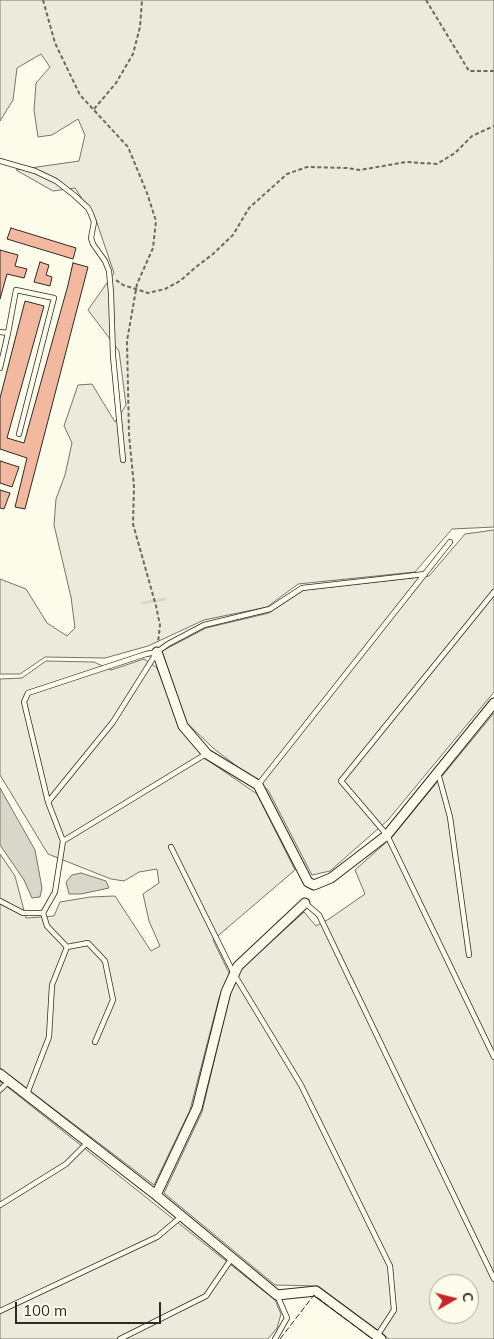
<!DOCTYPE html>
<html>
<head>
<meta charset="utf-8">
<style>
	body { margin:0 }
	#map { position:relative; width:494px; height:1339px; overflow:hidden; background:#fdfbea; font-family:Mulish,sans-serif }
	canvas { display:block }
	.north { position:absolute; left:429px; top:1274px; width:50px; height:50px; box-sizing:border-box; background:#fdfbea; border:1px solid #a9a89e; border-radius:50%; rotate:82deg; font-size:14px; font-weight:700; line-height:20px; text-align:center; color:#2b2b2b }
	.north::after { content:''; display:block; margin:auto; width:18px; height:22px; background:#c62828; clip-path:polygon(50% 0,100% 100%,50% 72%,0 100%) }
	.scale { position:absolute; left:15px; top:1302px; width:146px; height:22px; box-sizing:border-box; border:2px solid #2b2b2b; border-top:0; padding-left:6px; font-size:15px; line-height:18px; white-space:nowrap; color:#2b2b2b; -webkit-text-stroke:4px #fdfbea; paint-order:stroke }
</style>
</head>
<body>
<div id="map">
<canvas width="494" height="1339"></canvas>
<div class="north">С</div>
<div class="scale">100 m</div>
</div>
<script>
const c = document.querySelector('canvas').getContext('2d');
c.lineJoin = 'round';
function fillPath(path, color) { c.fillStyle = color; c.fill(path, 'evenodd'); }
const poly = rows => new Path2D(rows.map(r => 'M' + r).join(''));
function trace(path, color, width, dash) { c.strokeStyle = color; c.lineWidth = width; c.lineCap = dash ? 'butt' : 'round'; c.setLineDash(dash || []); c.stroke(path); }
const green = poly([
	[0,0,494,0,494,527,452,529,415,572,298,584,267,607,204,620,148,646,105,658,45,657,20,674,0,674,0,579,26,589,47,623,67,636,75,628,71,597,54,525,56,499,65,475,72,443,64,426,78,385,92,384,115,422,126,405,119,351,88,310,114,273,96,220,75,188,53,191,16,170,79,161,85,135,78,119,52,135,38,137,34,110,36,83,50,67,41,54,17,68,13,100,0,121,0,0],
	[494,530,494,692,388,820,330,871,312,875,268,790,213,748,186,722,162,651,206,628,269,613,304,590,429,576,465,534,494,530],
	[144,659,157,668,180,727,209,761,257,794,295,870,213,940,230,975,219,998,190,1110,154,1185,0,1068,0,854,15,876,26,918,54,916,60,902,90,897,115,896,151,951,160,946,149,921,143,894,159,883,157,869,139,872,124,881,111,879,48,854,0,775,0,679,22,678,46,661,94,662,111,670,144,659],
	[494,713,494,1339,389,1339,318,1286,275,1285,164,1193,202,1112,230,994,241,969,304,912,316,926,329,919,365,894,355,870,392,837,494,713],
	[439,1284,469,1284,469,1314,439,1314,439,1284],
	[0,1081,275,1300,281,1314,277,1328,268,1339,0,1339,0,1081]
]);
fillPath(green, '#ecebdb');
trace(green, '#74746e', 1);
const water = poly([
	[0,788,35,850,42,888,40,897,32,898,24,880,0,845,0,788],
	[81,873,106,881,109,888,81,894,69,894,66,882,72,875,81,873]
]);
fillPath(water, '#d8d7c9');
trace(water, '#74746e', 1);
trace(poly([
	[143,603,165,599]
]), '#d8d7c9', 3);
const building = poly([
	[11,228,76,248,73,259,7,239,11,228],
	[0,250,18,255,15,266,27,269,24,278,7,274,0,299,0,250],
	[40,262,49,265,46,275,52,277,50,286,34,282,40,262],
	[73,263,88,267,25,509,15,507,27,458,0,449,0,398,25,301,44,306,7,438,24,443,68,285,73,263],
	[0,461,19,467,12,487,0,483,0,461],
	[0,490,10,493,4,509,0,508,0,490]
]);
fillPath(building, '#f2b8a0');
trace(building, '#2b2b2b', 1);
const lane = poly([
	[0,161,35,171,56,181,74,195,88,208,91,214,94,222,91,238,93,244,105,261,109,271,111,293,113,356,123,460],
	[0,332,8,333,0,368],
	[8,333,16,290,54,298,19,434],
	[494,592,341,781,387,835,494,1057],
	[438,773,450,817,469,955],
	[258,785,450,542],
	[48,802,113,722,157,652,168,644,204,625,270,609,302,588,425,574],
	[63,841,206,754],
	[171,847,234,974,301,1085,390,1266,394,1310,377,1336],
	[0,901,23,913,43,913],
	[305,903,319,915,494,1279],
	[67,947,88,943,105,961,113,1000,95,1042],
	[0,1090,9,1081],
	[27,1094,49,1037,52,985,67,947,47,926,43,913,55,892,63,841,48,802,24,702,28,693,146,654,157,652],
	[0,1205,66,1164,88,1142],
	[0,1311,157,1237,182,1216],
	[120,1339,206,1296,232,1258],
	[275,1339,287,1318,277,1295]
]);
const street = poly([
	[157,652,183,726,207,754,258,785,308,882,314,885,331,878,387,835,494,703],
	[0,1074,156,1195,277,1295,316,1291,381,1339],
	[156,1195,197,1108,226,992,238,966,305,903]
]);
trace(lane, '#2b2b2b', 6);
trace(street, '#2b2b2b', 11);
trace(poly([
	[43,0,55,43,80,95,128,147,147,193,156,221,153,248,137,284,127,341,129,435,134,486,133,524,156,606,160,625,158,643],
	[426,0,469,71,494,71],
	[94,109,116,83,133,54,140,27,142,0],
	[116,280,123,285,148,293,165,289,180,281,196,267,213,254,233,235,249,208,287,174,307,167,347,168,360,170,406,162,437,164,455,153,472,136,494,126]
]), '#6a6964', 2, [4, 2.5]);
trace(lane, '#fdfbea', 4.5);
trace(street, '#fdfbea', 9);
trace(poly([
	[280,1339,314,1295,372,1339]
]), '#2b2b2b', 1, [6, 2.5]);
</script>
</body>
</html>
